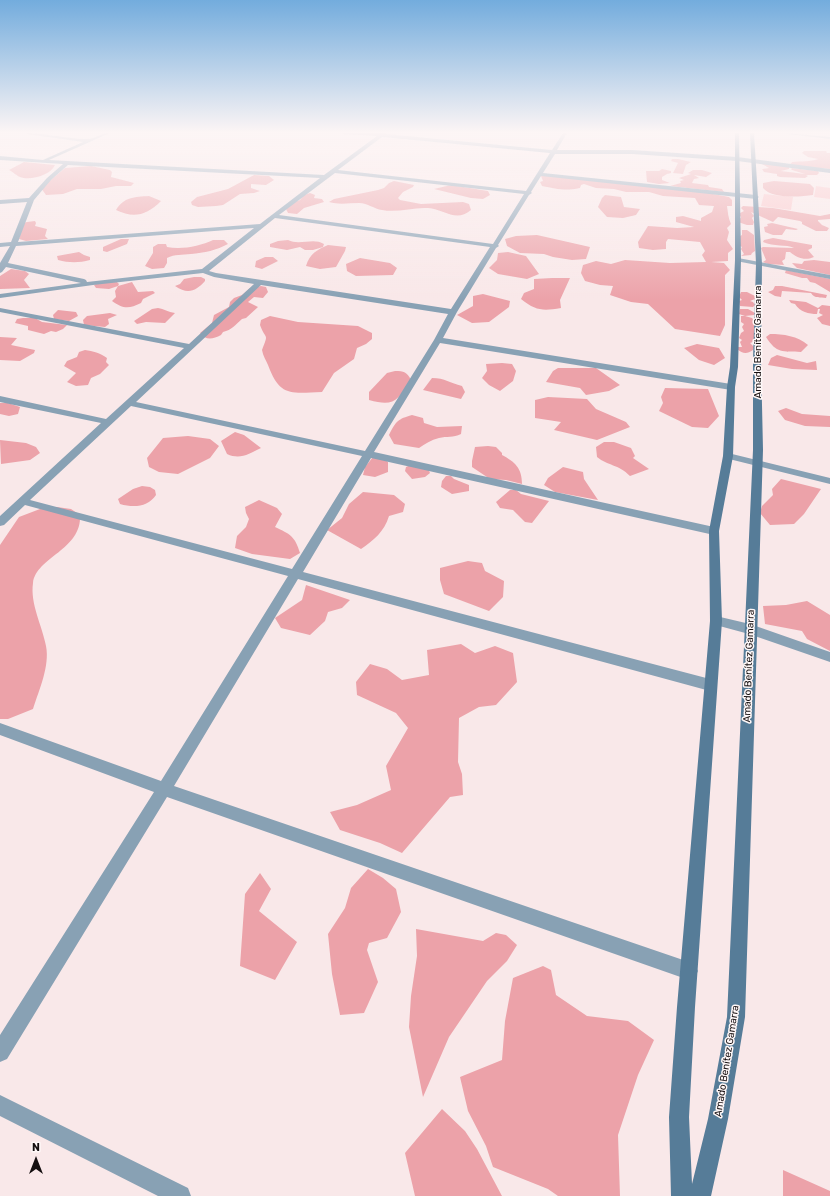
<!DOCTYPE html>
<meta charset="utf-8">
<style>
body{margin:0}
#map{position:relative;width:830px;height:1196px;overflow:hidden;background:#f9e8e9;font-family:Rubik,sans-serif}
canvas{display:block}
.north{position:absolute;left:16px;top:1140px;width:40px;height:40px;-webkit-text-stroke:3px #fff8f8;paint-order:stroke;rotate:0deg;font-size:11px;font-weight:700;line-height:16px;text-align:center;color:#150f10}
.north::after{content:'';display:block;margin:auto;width:14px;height:18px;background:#150f10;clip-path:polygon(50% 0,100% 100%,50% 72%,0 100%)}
</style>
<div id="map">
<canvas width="830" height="1196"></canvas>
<div class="north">N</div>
</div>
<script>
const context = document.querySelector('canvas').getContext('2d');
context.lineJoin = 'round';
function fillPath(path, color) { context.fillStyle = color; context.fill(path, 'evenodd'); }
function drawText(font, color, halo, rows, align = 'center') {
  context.font = font + ' Rubik,sans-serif'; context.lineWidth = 3; context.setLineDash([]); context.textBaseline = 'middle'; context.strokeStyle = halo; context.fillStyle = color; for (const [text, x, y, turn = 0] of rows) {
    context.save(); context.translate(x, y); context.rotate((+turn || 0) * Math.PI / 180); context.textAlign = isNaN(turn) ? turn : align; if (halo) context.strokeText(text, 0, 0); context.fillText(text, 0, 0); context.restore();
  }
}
fillPath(new Path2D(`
 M816,186L830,188V199L814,197Z
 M764,194L793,197L791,210L761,206Z`), '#fbc6ca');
fillPath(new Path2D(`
 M804,151H826L827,153H830V169L789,166L792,162C801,161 810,162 818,159L808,157L802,153Z
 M672,159H678L691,162L686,165L683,174L673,173L678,163L671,161Z
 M24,162L55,165C51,175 30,181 20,177C17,176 13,172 9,170Z
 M764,163L789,167V169L781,171L805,174L792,170L791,169L792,168L818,171L819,173L817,175H806L808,176L805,178L780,177L777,176V174L764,172L762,169L769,168L762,164Z
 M91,166L110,170L112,172L111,177L134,183L131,186H116L101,189H77L63,194L46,195L41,188L65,168Z
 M662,169L671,171V173L667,174L662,177V180L670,183L659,184L647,182L646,171H659Z
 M693,170H702L712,173L706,177L694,175L699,178L694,179L692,183L708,185L709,187L722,189L724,192L670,186L681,183L680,181L684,180L679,178L691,174L688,173Z
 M254,175L269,176L274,180L266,185L251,184V188L260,191L254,193L240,194L223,205L216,206L198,207L192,205L191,202L197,197L228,189Z
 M545,175L708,193L729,197L732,200V206H727C728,212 728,218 731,224L727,228L729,232L727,240L733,249L728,253V261L711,262L724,263L730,270L725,275V325L720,336L675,329L648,304L631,302L610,295L613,286L600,285L585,281L581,273L583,265L596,261L611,264L625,260L670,263L706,262L702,255L705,251L700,242L668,239L666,242V249L653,250L639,248L638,242L648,226L677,228L694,227L676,222V217L683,216L701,221V218L712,212L714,206L699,205L695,198L663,196L649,192H626L614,189L596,188L584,184L581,185L580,188C565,191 557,189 542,186L540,182L543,181L541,176Z
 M394,181L414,185L413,187L403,192L398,198L400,200L421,204L463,202L469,204L471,210C456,223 444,209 428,208C413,207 398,213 382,210C374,209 368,203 359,203C349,203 339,205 329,202L334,199L378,190L384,188L389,183Z
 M774,181L810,184L814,188L813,195C800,197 772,199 763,188V183Z
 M451,185L488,191L490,195L483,199L471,198L434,189Z
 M310,193L315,195L314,198L322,199L324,202L304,208L297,214L288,213L286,209L294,202L300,200L304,195Z
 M605,195L621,197L624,207L640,209L636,215L623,218L607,217L598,207L602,198Z
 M149,196L161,201C147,215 134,219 116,210C124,197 134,197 149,196Z
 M743,206L773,208L820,216L830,214V219L818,220V221L822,225L829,228L827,231H816L802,224V222L800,221L778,217L773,222L751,212L754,216L752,218L754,222L753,225H747L738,222L741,217L738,214L744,211L741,208Z
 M35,221L36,223L35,226L47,229L45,236L48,239L26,241L19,239L23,223L27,222Z
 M772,223L798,229L796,230L786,229L782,235H773L765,232L764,227L768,226L767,224Z
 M742,230H747L754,235L755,251L752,253L751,255L741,256L744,254L741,249L742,247L740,246V236L742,235Z
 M537,235L590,247L586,259L572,260L553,257L544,254L520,253L507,246L505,239L516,236Z
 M773,238L812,245V248L808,250L814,257C805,261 797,258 790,252H786L785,259L782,261L784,265L768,264L763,262L766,260L761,248L763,247L794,248C786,244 774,247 763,242L764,240Z
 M121,239H129L127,244L107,252L103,251V247Z
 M213,240H224L228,244C217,250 204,253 191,254C182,255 175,254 167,258V263L164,268L152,269L145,266L153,253V247L158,244H166L167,247C182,250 200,246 213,240Z
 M288,240C300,246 313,237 324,244L323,247L313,250H305L300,247L287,250L270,247V244L278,241Z
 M328,245L346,247L345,251L336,267L320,269L306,266C310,253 317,250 328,245Z
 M79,252L84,255L90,257V260C79,263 69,263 58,260L57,256Z
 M508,252L526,256L539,274L527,279L498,274L489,268L497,260L498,253Z
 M265,257H273L278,261L262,269L255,267L256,261Z
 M360,258L390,263L397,268L393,275L356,276L347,271L346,264Z
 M814,260L830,262V275L797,268L792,263L802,264L804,261Z
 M11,269L25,271L29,274L24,280L30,288L0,289V276Z
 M786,270L830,279V292L815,283L810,282L807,278H802L785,273Z
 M194,277H201L205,279V281C196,291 188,295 175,286L180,284L184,279Z
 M552,278H570L560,300L561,308C543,311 536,311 521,299L524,293L534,289V279Z
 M116,281L119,284L118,286L132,282L138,292L153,291L155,293L143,299L141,303C129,309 123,309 112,301L116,297L115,291L118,286L109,289L96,288L94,285L99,282Z
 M261,286L266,287L268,292L263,298L254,297L248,302L258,307L246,318L242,319C235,325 232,330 223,332L221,335C213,339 206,341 200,333L212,323L214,315L229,307L230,302L234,298L242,295L250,288Z
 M775,286H782L827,295L826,298C820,297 815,299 811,293L782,291L781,297L775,296L768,292L773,290Z
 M741,292H747L755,296V299L750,301L753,302L755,305L753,307L740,306L739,301L742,300L739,297Z
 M483,294L510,301L509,307L489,322L472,323L457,315L473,306V296Z
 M789,300L806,302L818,308L822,305L830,306V326L822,324L817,318L823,315L819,313L820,309H818L817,314C809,314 800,312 795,304L791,303Z
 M158,308C164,309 168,312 175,313L165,323L146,322L137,324L134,321L152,309Z
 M740,309H748L755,313L754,315L745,316L752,318L756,323L754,326C756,330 754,337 753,342L750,343L754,347L753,350C747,354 743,354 737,349L738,347H742L740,342L742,340L739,338L741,333L744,331L742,327L744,324L741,322V316H745L739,314Z
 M58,310L76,312L78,316L69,321L54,319L53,315Z
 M110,313L117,315L108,319L109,324L105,327L84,325L83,320L87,316Z
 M270,316L298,322L358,326L372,333V339L366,344L357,348L354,359L334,373L322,392C290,393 280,397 268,365C266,360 263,356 262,350C269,332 266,341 260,325L261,320Z
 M23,318H35L42,322L67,325L63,329L56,332L51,331L44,334L28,330V326L15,323L17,319Z
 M770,334C783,334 798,336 808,345L801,352C782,351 777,354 766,337Z
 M0,337L17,338L11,345L35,350L34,353L20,361L0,360Z
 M697,344L719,348L725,358L714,365L699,360L684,348Z
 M85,350C93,351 100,353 107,358L106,362L109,365L100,374L91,378L88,385L76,386L67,382L76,373L64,366L67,361L77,357L79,352Z
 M777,355L807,363L816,361L817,370L792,369L768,365L771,358Z
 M502,363L512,364L516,371L513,381L500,391L489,385L482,378L487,371L486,364Z
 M558,368H596L620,385L609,391L586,395L580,388L546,382L553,371Z
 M395,371C404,371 407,372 411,380C397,401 394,407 369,400V392L387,373Z
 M432,378C445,378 450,383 462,386L465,392L461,399L423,390Z
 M665,388L708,389L719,416L708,428L692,427L659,411L663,403L661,397Z
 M548,397L587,399L596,409L626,422L630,427L597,440L554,430L561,422L535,418V400Z
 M0,403H8L20,407L18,414L9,416L0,414Z
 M786,408L802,414L830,416V427L805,426L785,420L778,411Z
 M412,415L423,418L424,423L437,427L462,426L461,434C453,438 447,436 439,438C431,440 425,444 419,448L394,444L389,435C396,421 398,419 412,415Z
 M235,432L244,435L261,448C249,454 240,460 227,454L221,441Z
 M188,436L210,439L219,446L210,458L178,474L159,472L149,467L147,458L163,438Z
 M0,440L26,443L36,447L40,453L30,460L1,464Z
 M604,442H614L631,448L635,456L633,458L649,469L630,476C618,464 608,466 597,457L596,447Z
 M488,446L496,447L502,453V455C515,462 522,468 522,484L506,480L490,479L472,467V461L475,447Z
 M373,457L382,458L388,462V472L375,477L363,475L365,467Z
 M417,462L427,466L430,473L425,477L412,479L405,471L406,467Z
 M563,467L583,472L584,479L598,500L555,492L544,485L548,478Z
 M446,476H451L454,479L469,485V491L452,494L441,487L442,481Z
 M781,479L821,489L804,514L794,524L770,525L760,513L762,506L773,495L772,489Z
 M142,486L150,487L155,490L156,495C148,507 134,508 120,504L118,499L133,489Z
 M510,490H516L521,494L549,501L532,523L525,522L513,510L500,508L496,502Z
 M363,492L394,495L405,504L403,512L389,516C384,532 374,540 361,549L327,530L342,518L349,504Z
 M259,500L277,508L282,514L275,527C290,534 295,536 300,553L290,559L252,554L235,548L237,536L246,527L249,519L246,513L245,507Z
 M57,507L71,509L80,515C82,550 36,557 33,583C30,604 42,625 46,646C50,666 39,690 33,709L8,719H0V545L19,517L40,509Z
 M468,561L482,563L485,571L504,581L503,597L489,611L444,594L440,580V568Z
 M306,585L350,600L342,608L328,612L325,621L310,635L281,628L275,618L302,600Z
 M807,601L830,615V651L807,639L802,631L765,624L763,606L786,605Z
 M461,644L475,653L495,646L513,653L517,682L496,705L479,707L459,718L458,762L462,774L463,795L450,797L402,853L380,843L340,830L330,812L357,805L391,790L386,766L408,728L396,713L357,695L356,682L370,664L387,669L402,680L429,675L427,650Z
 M368,869L383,878L396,889L401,912L387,938L369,943L367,950L378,982L364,1013L340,1015L332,974L328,934L345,908L351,888Z
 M260,873L271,889L259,911L297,942L275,980L240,966L245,894Z
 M416,929L483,941L496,933L506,935L517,945L507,961L487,981L449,1037L423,1097L409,1027L411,996L417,956Z
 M543,966L551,970L556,995L587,1016L628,1021L654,1040L638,1075L618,1135L620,1196H558L548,1189L493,1167L486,1146L468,1111L460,1077L502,1060L505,1021L513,978Z
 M442,1109L465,1131L477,1149L502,1196H415L405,1153Z
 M783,1170L830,1191V1196H783Z`), '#eca2a9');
fillPath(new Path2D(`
 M25,133C46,133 66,139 87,139C95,139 102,132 110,133L49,160L324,175L377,136L343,134L341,133H386V134L552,150L563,133H567L557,150H632L737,157L830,169V173L737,161L632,154H555L543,173L756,195L759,197L756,199L541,176L531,192L532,193L529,195L498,245L499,246L496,248L457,312L443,338L731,384L735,387L731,390L440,343L374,452L714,527L718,528L719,531L718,534L714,535L371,458L303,572L710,679L715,681L717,685L715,689L710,691L298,579L174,786L689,962L695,965L698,971L695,977L689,980L167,797L7,1059L0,1062V1035L154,792L0,735V723L161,781L288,576L25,505L4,525L0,526V516L101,423L0,402V396L106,419L184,348L0,312V308L189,344L254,284L214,277L203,273L93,285L0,298V294L81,283L6,267L2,272L0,273V263L10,246L0,247V243L11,242L27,202L0,204V200L29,198L47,178L63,164L0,160V156L43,160L83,142L27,134ZM382,137L550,153L526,191L338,170ZM68,165L320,178L260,224L18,242L34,200L51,180ZM335,173L524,194L493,244L279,215ZM275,218L490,247L451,309L216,273L209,271ZM254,228L202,269L87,282L86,280L84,279L8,263L16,246ZM261,285L448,314L434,340L365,451L136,402ZM131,406L362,456L292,569L30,500Z
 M786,133L830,137V139L788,134Z
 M738,258L830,275V279L736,261V259Z
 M728,453L830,478V484L725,458L723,456Z
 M716,616L750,624L830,652V662L749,634L712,624L710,621L712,618Z
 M0,1095L188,1188L191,1196H158L0,1116Z`), '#88a1b4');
fillPath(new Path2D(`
 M735,133H739L741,260L738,367L735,387L733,456L719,531L722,621L695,1007L689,1117L692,1184L708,1119L727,1017L753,450V360L756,264L750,133H754L762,264L761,360L763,450L745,1017L728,1119L711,1196H671L669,1117L677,1007L710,621L709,531L723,456L727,387L730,367L735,260Z`), '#567c98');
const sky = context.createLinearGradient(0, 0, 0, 300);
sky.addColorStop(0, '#73acdd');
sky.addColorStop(0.44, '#fcf5f5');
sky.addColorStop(1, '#fcf5f500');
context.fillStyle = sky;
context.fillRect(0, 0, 830, 300);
drawText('10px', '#150f10', '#fff8f8', [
 ["Amado Benítez Gamarra",758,342,-90],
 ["Amado Benítez Gamarra",749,666,-88],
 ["Amado Benítez Gamarra",727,1061,-81]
]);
</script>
